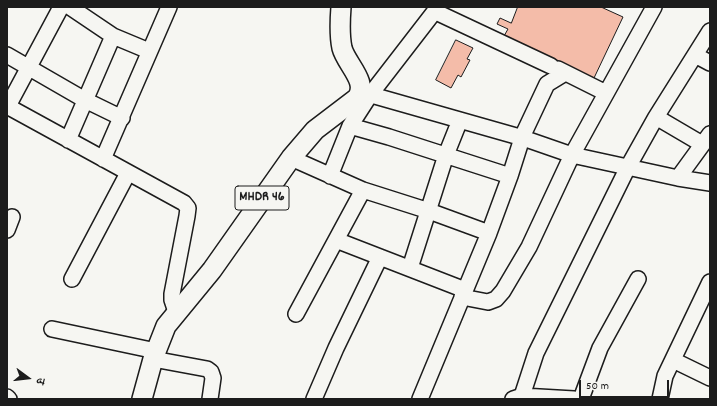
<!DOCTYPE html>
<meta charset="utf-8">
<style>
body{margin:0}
#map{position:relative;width:717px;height:406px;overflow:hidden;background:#f6f6f2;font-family:Dekko,"Playpen Sans Deva",sans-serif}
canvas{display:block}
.frame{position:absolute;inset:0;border:8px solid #1c1c1c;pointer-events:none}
.north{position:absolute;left:8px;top:358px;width:40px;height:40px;-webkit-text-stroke:3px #f6f6f2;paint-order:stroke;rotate:105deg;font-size:11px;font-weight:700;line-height:16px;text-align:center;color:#1c1c1c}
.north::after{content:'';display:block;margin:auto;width:14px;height:18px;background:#1c1c1c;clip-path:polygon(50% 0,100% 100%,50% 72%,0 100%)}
.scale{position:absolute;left:579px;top:380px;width:90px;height:18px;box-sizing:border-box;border:2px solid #1c1c1c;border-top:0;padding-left:5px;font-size:12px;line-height:14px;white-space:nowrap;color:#1c1c1c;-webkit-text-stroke:3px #f6f6f2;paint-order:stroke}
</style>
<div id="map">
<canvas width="717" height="406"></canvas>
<div class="frame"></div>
<div class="north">उ</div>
<div class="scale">50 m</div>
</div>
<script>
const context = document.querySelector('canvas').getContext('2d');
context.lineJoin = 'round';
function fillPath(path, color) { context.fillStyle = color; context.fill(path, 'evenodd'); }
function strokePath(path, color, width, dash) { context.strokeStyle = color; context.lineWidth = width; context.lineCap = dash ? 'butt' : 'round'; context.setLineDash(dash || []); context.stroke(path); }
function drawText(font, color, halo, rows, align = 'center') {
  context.font = font + ' Dekko,sans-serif'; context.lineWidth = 3; context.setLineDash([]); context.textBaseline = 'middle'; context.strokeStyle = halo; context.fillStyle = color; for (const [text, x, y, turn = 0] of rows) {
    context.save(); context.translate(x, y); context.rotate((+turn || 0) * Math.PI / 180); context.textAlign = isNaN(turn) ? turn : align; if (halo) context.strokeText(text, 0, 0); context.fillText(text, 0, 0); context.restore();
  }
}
const building = new Path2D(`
 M518,7H601L623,17L594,78L561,63L556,73L504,36L508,29L497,24L500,18L511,23Z
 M456,40L473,48L467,59L470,60L461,77L458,75L451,88L436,80Z`);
fillPath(building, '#f4bca9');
strokePath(building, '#1c1c1c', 1);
const minor = new Path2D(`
 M70,7L113,36L149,51
 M436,12L551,66
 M7,55L85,100L122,118
 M695,55L710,63
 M558,69L606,93
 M361,92L523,138L572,155L678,178L710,183
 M7,106L184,203L188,208L187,216L172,294V300L176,312
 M8,106L61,7
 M656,117L702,144
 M350,126L389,137L510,176
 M68,140L113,36
 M291,158L363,190L429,211L489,233
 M103,159L169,7
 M330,176L350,126L370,95L438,7
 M678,178L710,134
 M7,230L12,217
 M336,240L465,290
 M410,268L446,155L460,120
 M72,279L128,173
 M462,297L488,302L496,299L503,291L529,247L572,155L654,7
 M296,314L363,190
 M52,329L156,351
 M153,359L207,369L211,372L213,378L210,399
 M673,360L710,378
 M522,396L536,353L628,167L656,117L710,31
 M7,397L9,399
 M314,399L336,348L380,257
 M420,399L489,233L510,176L523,135L547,84L565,73
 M513,399L522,396L574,399
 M581,399L600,348L638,279
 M660,399L665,376L710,282`);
const major = new Path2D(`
 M142,399L153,359L166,326L212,270L291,158L315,130L357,98C369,82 346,64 342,48C339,34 340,20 341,7`);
strokePath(minor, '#1c1c1c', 18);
strokePath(major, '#1c1c1c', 22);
strokePath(minor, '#f6f6f2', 15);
strokePath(major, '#f6f6f2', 19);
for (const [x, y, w] of [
 [262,198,54]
]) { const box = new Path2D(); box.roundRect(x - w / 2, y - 12, w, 24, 3); context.fillStyle = '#f6f6f2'; context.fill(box); strokePath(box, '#1c1c1c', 1); }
drawText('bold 14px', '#1c1c1c', null, [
 ["MHDR 46",262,198]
]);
</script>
